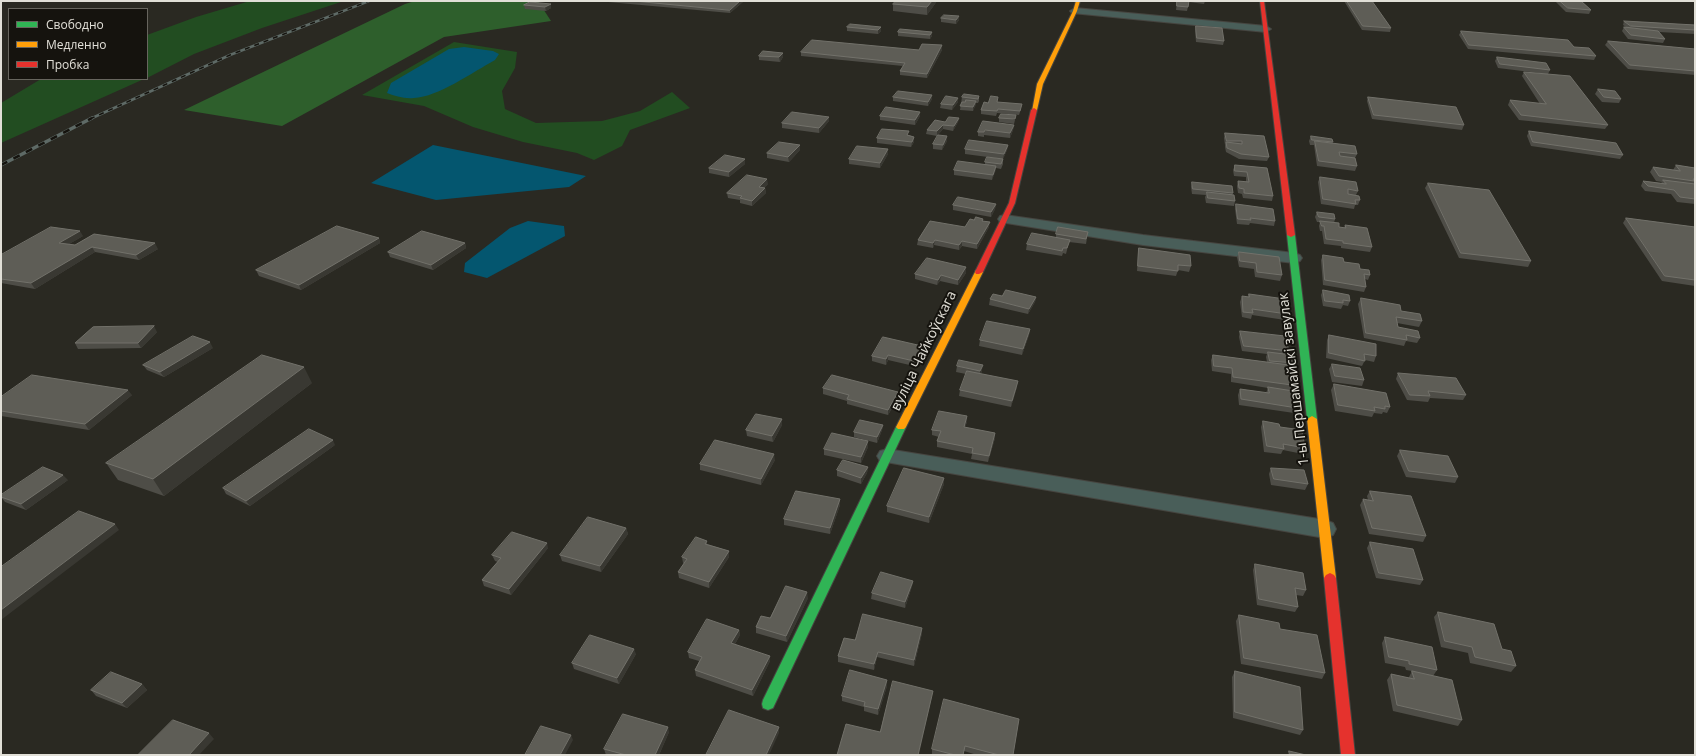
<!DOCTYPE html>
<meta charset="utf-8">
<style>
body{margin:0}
#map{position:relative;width:1696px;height:756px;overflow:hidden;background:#2a2922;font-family:"Open Sans",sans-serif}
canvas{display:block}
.frame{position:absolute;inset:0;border:2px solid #e1dfd7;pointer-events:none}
.legend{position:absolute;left:8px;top:8px;width:140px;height:72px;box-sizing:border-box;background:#15130e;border:1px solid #67655e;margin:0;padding:5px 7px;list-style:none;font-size:12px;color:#e1dfd7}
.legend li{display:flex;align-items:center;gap:8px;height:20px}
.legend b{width:20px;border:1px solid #67655e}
</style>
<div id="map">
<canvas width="1696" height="756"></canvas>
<div class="frame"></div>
<ul class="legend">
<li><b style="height:5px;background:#30b455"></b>Свободно</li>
<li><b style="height:5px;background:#ff9f0a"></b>Медленно</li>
<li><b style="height:5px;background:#e5322d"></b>Пробка</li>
</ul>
</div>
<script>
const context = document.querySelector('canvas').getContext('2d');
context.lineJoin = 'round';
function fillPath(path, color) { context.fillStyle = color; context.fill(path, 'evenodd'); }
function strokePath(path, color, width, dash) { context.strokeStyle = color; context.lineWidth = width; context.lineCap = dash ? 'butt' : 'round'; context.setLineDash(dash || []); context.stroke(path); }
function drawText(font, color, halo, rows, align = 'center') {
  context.font = font + ' "Open Sans",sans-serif'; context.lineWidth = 4; context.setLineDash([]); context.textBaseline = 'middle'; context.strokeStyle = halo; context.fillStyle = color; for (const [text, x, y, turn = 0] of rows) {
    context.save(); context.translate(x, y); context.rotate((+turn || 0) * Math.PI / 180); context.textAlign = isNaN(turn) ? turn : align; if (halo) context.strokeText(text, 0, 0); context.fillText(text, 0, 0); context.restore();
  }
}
fillPath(new Path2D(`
 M250,1H344L262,28L194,54L147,78V35L196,17Z
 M454,42L517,52L515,68L502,91L505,109L536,123L602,121L640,111L672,92L690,108L630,130L622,146L594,160L577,153L523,142L473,127L424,106L362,95Z
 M41,79H144L1,143V103Z`), '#224d21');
fillPath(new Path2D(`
 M415,1H538L551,21L444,37L282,126L184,110L405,4Z`), '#2e5f2c');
fillPath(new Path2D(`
 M464,47L493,51L499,54L495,60C473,72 438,97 414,98C404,99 395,96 387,93L391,83L449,49Z
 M433,145L586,176L569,187L436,200L371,183Z
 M528,221L564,226L565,236L487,278L464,272L465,263L510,228Z`), '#04566f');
const street = new Path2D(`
 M1075,8L1266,26L1271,29L1266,32L1072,13L1070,11Z
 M1005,215L1143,235L1294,253L1300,255L1302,258L1300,261L1294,263L1143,245L1000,222L998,219L1000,216Z
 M887,449L1325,520L1333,523L1336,529L1333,535L1325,538L880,461L877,456L880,451Z`);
const fast = new Path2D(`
 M1288,233H1291L1295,235L1317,419L1312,422L1307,419L1287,235Z
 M901,424L906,427L773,708L768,710L763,708L762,704L763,700L896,427Z`);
const slow = new Path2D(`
 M1076,1H1080L1077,11L1043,84L1037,110L1032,111L1037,84L1073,11Z
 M976,270H979L983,272L906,427L904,429H898L896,427Z
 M1312,416L1317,419L1336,578L1334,581L1330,583L1326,581L1324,578L1307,419Z`);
const jam = new Path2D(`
 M1260,1H1264L1295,235L1291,237L1287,235Z
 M1034,108L1037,110L1015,203L983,272L979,274H976L975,272L1009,203L1031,110Z
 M1330,573L1334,575L1336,578L1355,755H1341L1324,578L1326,575Z`);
strokePath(street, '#464540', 2);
strokePath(fast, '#464540', 2);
strokePath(slow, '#464540', 2);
strokePath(jam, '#464540', 2);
fillPath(street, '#495e59');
fillPath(fast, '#30b455');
fillPath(slow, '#ff9f0a');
fillPath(jam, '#e5322d');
const railFar1 = new Path2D(`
 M90,119L230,55L369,1`);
const rail = new Path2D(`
 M1,165L92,118`);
strokePath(railFar1, '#5e6a66', 2.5);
strokePath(rail, '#5e6a66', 3.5);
strokePath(railFar1, '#15130e', 1.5, [5]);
strokePath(rail, '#15130e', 2.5, [7]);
fillPath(new Path2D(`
 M608,1H744L730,13L608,2Z
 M896,1H937L927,15L893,11V4Z
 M1177,1H1205L1204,4L1189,2L1187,11L1176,10Z
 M1344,1H1372L1391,28L1390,32L1362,30Z
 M1555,1H1581L1591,10L1589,14L1566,12Z
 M551,4V8L546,11L525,9L524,5Z
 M941,18L959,20L956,24L941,22Z
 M1624,21L1695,25V34L1659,32L1665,39L1663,43L1628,39L1622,31L1624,27H1626L1623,25Z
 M1196,26L1224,41L1223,45L1196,42L1195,30Z
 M847,27H881V31L878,34L847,31Z
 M1461,31L1574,47L1596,56L1594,60L1468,49L1459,35Z
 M898,32H932V36L930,39L898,36Z
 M1608,41L1695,49V75L1628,69L1605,45Z
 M942,45V50L927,78L900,75V71L903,66L801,56V52L919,50Z
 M783,53V57L780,62L759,60V56Z
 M1497,57L1550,70L1548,74L1608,125L1605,129L1519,120L1508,105L1510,100L1540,104L1522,76L1524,72L1547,74L1498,68L1495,61Z
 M1598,89L1621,99L1619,103L1602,102L1595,94Z
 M979,96V101L978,103H976L973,111L960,110L962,97Z
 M893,97L932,99L928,106L893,101Z
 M1368,97L1464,125L1462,130L1372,119L1367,101Z
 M958,102L952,110L940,108L941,104Z
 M997,102L1021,109L1019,115L997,113L996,116L981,114V110L988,103Z
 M920,112V116L915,125L880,120V116Z
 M1001,114L1015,120L1014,124L999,122V118Z
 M959,118L958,122L953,131L943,129L937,136L926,134L927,130Z
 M829,121L819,133L782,128V123Z
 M1014,125L1013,130L1010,138L984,135V137L978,136V132Z
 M1529,131L1623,155L1620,159L1531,146L1527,136Z
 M1225,133L1264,136L1269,157L1267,161L1239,159L1226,152L1225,147V145L1224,138Z
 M909,135L914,137V142L911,147L877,143V138Z
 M1311,136L1333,142L1332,143L1357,154L1355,158L1357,166L1355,171L1317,166L1314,145H1310L1309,141Z
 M947,141L942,150L933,149V144Z
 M1008,145L1007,150L1003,159L965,154V149Z
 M888,149V154L880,168L849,164V159Z
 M800,150L789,162L767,158V153Z
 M1003,159V164L1001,169L996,168L992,180L954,175V170L985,164V162Z
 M745,164L729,177L709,173V168Z
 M1235,165L1267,168L1273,196L1272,201L1243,198L1242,194L1238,193L1237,186L1238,181L1246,182V177L1234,176L1233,170Z
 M1676,165L1695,168V204L1677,202L1671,194L1645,191L1641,186L1643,181L1661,183L1662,182L1656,181L1650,172L1653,167L1673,170Z
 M1320,177L1358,191L1356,195L1360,200L1358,205H1355L1354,209L1321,204L1318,182Z
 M1192,182L1233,193L1232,195L1235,201L1234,206L1206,203L1205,197L1206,195L1192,194L1191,187Z
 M1428,183L1531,261L1528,267L1459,258L1425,188Z
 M768,184L764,188H765L766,193L752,206L740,203V200L728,198L727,193Z
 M996,204L995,209L991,217L953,210V205Z
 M1236,204L1275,221L1274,226L1250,223L1249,225L1237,224L1235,209Z
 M1317,212L1335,219L1334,223L1339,227L1344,228L1345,225L1372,247L1370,252L1341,248V246L1324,244L1322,231H1320L1319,226L1320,222H1317L1315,217Z
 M1626,218L1695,227V286L1662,281L1623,223Z
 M983,219V221L989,227L977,249L962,246L959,250L934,245L933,248L917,245L918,240L965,227L974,220Z
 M1088,232L1086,244L1069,242L1066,254L1063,253L1062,256L1026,250L1027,244L1056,237V234Z
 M83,236L69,244L75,245L158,249L139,260L95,252L35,289L1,283V255Z
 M379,238L380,243L301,290L259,276L256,270Z
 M465,243L466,248L433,270L390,257L388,252Z
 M1139,248L1191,266L1189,272L1178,270L1176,276L1137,271L1138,253Z
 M1239,252L1282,275L1280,281L1255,277L1254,269L1239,267L1237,257Z
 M1323,255L1344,262L1370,275L1368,280L1365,279L1366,287L1364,292L1323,285L1321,260Z
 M966,267V273L958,285L940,281L937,285L915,279V274Z
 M1323,290L1350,301L1348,306L1343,305L1341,309L1323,306L1321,295Z
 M1249,294L1287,314L1285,320L1252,315L1251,319L1242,317L1240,302L1242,296L1248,297Z
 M1002,296L1036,297L1035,302L1028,314L989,305L990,299Z
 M1361,298L1422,321L1419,327L1397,323L1398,327L1420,338L1417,343L1406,341L1404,346L1364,338L1358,304Z
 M1030,329L1029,335L1022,355L979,346L980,340Z
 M1240,331L1289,351L1288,354L1295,363L1293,369H1289L1292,385L1290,390L1297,408L1294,413L1239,405L1238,395L1240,389L1266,393L1268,388L1231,382V374L1212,371L1211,360L1213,355L1267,362L1266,357L1267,354L1242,351L1239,337Z
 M157,332L141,348L78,349L75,343Z
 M1329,335L1376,356L1374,362L1365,360L1362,366L1326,358L1327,340Z
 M213,348L164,377L147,370L143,365Z
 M921,351L914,366L888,360L886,365L872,361V356Z
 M1332,364L1364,380L1362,386L1332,382L1329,369Z
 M957,366L982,370L981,374L1017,387L1011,407L959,396L960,390L966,374L956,372Z
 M1398,373L1466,395L1463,400L1430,398L1428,402L1407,400L1396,379Z
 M312,383L164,496L118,480L106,463Z
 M1334,384L1390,407L1387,413L1383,412L1382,414L1374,413L1372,417L1335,411L1331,390Z
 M823,388L898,392V398L888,415L847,404V401L823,394Z
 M132,395L89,430L1,416V397Z
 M967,416V422L965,427L995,438L988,462L971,459L972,454L937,447V441L939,437L932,435V430Z
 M1263,421L1280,427L1305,448L1303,454L1283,450L1281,454L1264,452L1261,427Z
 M782,425L773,442L747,436L746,430Z
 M883,425L882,430L877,443L854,437V432Z
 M335,445L250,506L226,494L223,488Z
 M868,447L861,463L824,455V449Z
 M1400,450L1458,477L1455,483L1406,477L1397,456Z
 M775,460L761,485L700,470V464Z
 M868,467L867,473L861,484L837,476V470Z
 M1271,468L1308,484L1305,490L1271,485L1269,474Z
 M68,480L26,510L5,502L1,497V495Z
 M944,484L929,523L887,512V506Z
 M1370,491L1426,536L1423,542L1369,534L1360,505L1363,499L1368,500L1367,496Z
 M840,499V505L830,534L784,525V519Z
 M626,528L628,534L601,572L562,561L560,555Z
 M707,541V544L729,551V557L709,588L679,578L678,572L684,563H683L682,557Z
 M1370,542L1423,580L1420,585L1376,578L1367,548Z
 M548,548L511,595L484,586L482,580L498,562L495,561L492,555Z
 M1255,564L1306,590L1303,596L1296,595L1298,607L1295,612L1257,605L1253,570Z
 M913,581L912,586L905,608L871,599L872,593Z
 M808,598L787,642L756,633V627L770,618Z
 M1438,612L1502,649L1516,666L1511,672L1470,663L1468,653L1441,647L1434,617Z
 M1239,615L1280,629L1325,673L1322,679L1241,664L1236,621Z
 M739,630L740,635L735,644L770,661L753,696L696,676L695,670L699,661L689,658L688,652Z
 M922,633L914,666L877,657L874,670L838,662V656L855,640Z
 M1385,637L1437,670L1433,676L1462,720L1458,726L1393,711L1387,680L1391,674L1409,678V677L1412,671L1406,670L1405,667L1385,663L1382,643Z
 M636,654L619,684L574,669L572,663Z
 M1235,671L1303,730L1300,735L1233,718L1232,677Z
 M142,684L147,690L127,708L96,696L91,690Z
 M887,686L878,715L864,711V707L842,701V696Z
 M944,699L1013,755H977L964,751L963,755H934L932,754V749Z
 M669,732L659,755H606L604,749Z`), '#4e4d47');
fillPath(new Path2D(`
 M740,1H744L730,13V10Z
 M932,1H937L927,15V7Z
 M551,4V8L546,11L545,7Z
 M959,16V20L956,24V20Z
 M881,27V31L878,34V30Z
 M932,32V36L930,39V35Z
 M942,45V50L927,78V74Z
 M783,53V57L780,62L779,57Z
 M932,95V99L928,106V102Z
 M958,98V102L952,110L953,105Z
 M976,101V105L973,111V107Z
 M920,112V116L915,125V120Z
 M829,117V121L819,133V128Z
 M959,118L958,122L953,131L954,126Z
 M943,125V129L937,136V131Z
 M1014,125L1013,130L1010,138V133Z
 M947,136V141L942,150L943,145Z
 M914,137V142L911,147L912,142Z
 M800,145V150L789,162L788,157Z
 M1008,145L1007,150L1003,159L1004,154Z
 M888,149V154L880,168V163Z
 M745,159V164L729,177V172Z
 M996,166V170L992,180L993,175Z
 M767,179L768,184L760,192L759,187Z
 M765,188L766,193L752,206V201Z
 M996,204L995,209L991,217V212Z
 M990,222L989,227L977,249V244Z
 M80,231L83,236L62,248L59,243Z
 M379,238L380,243L301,290L299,285Z
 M935,240L934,245L933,248V243Z
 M962,241V246L959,250V245Z
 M155,243L158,249L139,260L136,255Z
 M465,243L466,248L433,270L431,265Z
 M92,247L95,252L35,289L31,283Z
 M966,267V273L958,285V280Z
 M941,275L940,281L937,285L938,280Z
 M1036,297L1035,302L1028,314L1029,309Z
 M154,326L157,332L141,348L138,343Z
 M1030,329L1029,335L1022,355L1023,349Z
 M210,342L213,348L164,377L160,372Z
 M922,346L921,351L914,366V361Z
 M888,355V360L886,365V359Z
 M983,365L982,370L980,377V371Z
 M304,367L312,383L164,496L153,479Z
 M1018,381L1017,387L1011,407L1012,401Z
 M128,390L132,395L89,430L85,424Z
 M898,392V398L888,415V410Z
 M967,416V422L963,432L964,427Z
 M782,419V425L773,442L772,436Z
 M883,425L882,430L877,443V437Z
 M995,433V438L988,462L989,456Z
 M333,440L335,445L250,506L246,501Z
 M868,441V447L861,463V457Z
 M774,454L775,460L761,485V479Z
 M868,467L867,473L861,484V478Z
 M63,475L68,480L26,510L21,504Z
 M944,478V484L929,523V517Z
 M840,499V505L830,534V528Z
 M115,524L119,530L1,620V610Z
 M626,528L628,534L601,572L600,566Z
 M547,543L548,548L511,595L509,589Z
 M729,551V557L709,588V582Z
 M913,581L912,586L905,608V602Z
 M807,592L808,598L787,642L786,636Z
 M922,628V633L914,666V660Z
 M739,630L740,635L732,649L731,643Z
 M634,649L636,654L619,684L617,678Z
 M878,652L877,657L874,670V664Z
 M770,656V661L753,696L752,690Z
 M887,680V686L878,715V709Z
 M142,684L147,690L127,708L122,703Z
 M933,691L932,696L919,755H918Z
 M668,727L669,732L659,755H655Z
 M779,727V733L769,755H766Z
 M209,733L214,739L199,755H189Z
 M571,735L573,740L565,755H560Z`), '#393832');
const building = new Path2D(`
 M634,1H740L730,10Z
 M896,1H932L927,7L893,4Z
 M1177,1H1189L1188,7L1177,6Z
 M1347,1H1372L1391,28L1363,26Z
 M1560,1H1581L1591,10L1568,8Z
 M530,2L551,4L545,7L524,5Z
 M944,15L959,16L956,20L941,18Z
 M1624,21L1695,25V30L1631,26Z
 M850,24L881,27L878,30L847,27Z
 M1196,26L1222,28L1224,41L1197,38Z
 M1624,27L1658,31L1665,39L1631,35Z
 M900,29L932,32L930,35L898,32Z
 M1461,31L1568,40L1574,47L1589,48L1596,56L1469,45Z
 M812,40L919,50L922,44L942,45L927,74L900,71L905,63L801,52Z
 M1608,41L1695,49V71L1630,65Z
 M763,51L783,53L779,57L759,56Z
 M1497,57L1546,63L1550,70L1500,64Z
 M1524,72L1570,76L1608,125L1521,115L1510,100L1546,104Z
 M1598,89L1615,91L1621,99L1604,97Z
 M898,91L932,95L928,102L893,97Z
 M964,94L979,96L978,99L962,97Z
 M946,96L958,98L953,105L941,104Z
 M991,96L998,97L997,102L1022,104L1020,111L998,109L997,111L981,110L984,102L988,103Z
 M1368,97L1456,107L1464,125L1374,115Z
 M966,100L976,101L973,107L960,106L962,102H965Z
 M886,107L920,112L915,120L880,116Z
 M792,112L829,117L819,128L782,123Z
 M1001,114L1016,115L1015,119L999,118Z
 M949,117L959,118L954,126L943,125L937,131L927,130L935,120L945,122Z
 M983,121L1014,125L1010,133L985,130L984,132H978Z
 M882,129L909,131L907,135L914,137L912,142L877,138Z
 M1529,131L1616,143L1623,155L1533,142Z
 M1225,133L1264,136L1269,157L1241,154L1227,148L1226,142L1242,144V141H1227Z
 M938,135L947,136L943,145L933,144Z
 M1311,136L1332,139L1333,142L1312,140Z
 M969,140L1008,145L1004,154L965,149Z
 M1315,141L1355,146L1357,154L1339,152L1340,156L1355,158L1357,166L1319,161Z
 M779,142L800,145L788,157L767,153Z
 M857,146L888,149L880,163L849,159Z
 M725,155L745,159L729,172L709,168Z
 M987,157L1003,159L1001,164L985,162Z
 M958,161L996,166L993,175L954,170Z
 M1235,165L1267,168L1273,196L1244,193V189L1239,188L1238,181L1249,182L1247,172L1235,171Z
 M1676,165L1695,168V179H1693L1694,181L1659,176L1653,167L1680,171Z
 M747,175L767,179L759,187L765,188L752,201L740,198L742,196L727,193Z
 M1320,177L1356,182L1358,191L1348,189V194L1359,196L1360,200H1355L1356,204L1323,199Z
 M1663,180L1695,184V199L1680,197L1674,190L1648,186L1643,181L1666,184Z
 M1192,182L1232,186L1233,193L1193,189Z
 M1428,183L1489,190L1531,261L1461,253Z
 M1207,192L1234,195L1235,201L1208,198Z
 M958,197L996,204L991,212L953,205Z
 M1236,204L1273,209L1275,221L1250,218L1251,220L1238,219Z
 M1317,212L1334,214L1335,219L1319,217Z
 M976,217L983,219L982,221L990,222L977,244L962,241L959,245L935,240L933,243L918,240L930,221L965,227L970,219L974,220Z
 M1626,218L1695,227V280L1665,276Z
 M1320,221L1339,223V227L1346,228L1345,225L1367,228L1372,247L1343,243V241L1326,239L1324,226H1322Z
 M337,226L379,238L299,285L256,270Z
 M51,227L80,231L59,243L75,245L94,234L155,243L136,255L92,247L31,283L1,279V255Z
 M1058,227L1088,232L1086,239L1056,234Z
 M422,231L465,243L431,265L388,252Z
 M1032,233L1070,240L1067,248H1063L1062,251L1027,244Z
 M1139,248L1190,255L1191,266L1178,265V271L1138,266Z
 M1239,252L1279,257L1282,275L1257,272L1256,263L1240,261Z
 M1323,255L1343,258L1344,262L1359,264L1360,269L1369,270L1370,275L1364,274L1366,287L1325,280Z
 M927,258L966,267L958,280L941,275L938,280L915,274Z
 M1006,290L1036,297L1029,309L990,299L993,294L1002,296Z
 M1323,290L1349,295L1350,301L1343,300V303L1325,301Z
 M1249,294L1285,299L1287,314L1252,309L1253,313L1243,312L1242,296L1249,297Z
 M1361,298L1400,305L1401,311L1420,314L1422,321L1396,317L1398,327L1418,331L1420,338L1406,335L1407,340L1366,333Z
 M987,321L1030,329L1023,349L980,340Z
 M154,326L138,343H75L93,327Z
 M1240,331L1285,336L1289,351L1244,346Z
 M1329,335L1376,344V356L1364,354L1365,361L1329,353Z
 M193,336L210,342L160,372L143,365Z
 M883,337L922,346L914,361L888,355L886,359L872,356Z
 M1268,352L1292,355L1295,363L1270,361Z
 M262,355L304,367L153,479L106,463Z
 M1213,355L1289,365L1292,385L1233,377L1232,368L1214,366Z
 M959,360L983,365L980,371L957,366Z
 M1332,364L1360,368L1364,380L1335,376Z
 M967,371L1018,381L1012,401L960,390Z
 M1398,373L1456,378L1466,395L1428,391L1430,396L1410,395Z
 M32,375L128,390L85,424L1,411V397Z
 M832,375L898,392L888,410L847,399L849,395L823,388Z
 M1334,384L1386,393L1390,407L1385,406V409L1374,407L1375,411L1338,405Z
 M1268,387L1293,391L1297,408L1241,399L1240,389L1269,393Z
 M939,411L967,416L964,427L995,433L989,456L972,453L973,448L937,441L941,431L932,430Z
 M756,414L782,419L772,436L746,430Z
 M860,420L883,425L877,437L854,432Z
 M1263,421L1279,424L1280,427L1302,430L1305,448L1283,444L1284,449L1267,446Z
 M309,429L333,440L246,501L223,488Z
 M832,433L868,441L861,457L824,449Z
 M715,440L774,454L761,479L700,464Z
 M1400,450L1448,456L1458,477L1409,471Z
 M843,460L868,467L861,478L837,470Z
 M43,467L63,475L21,504L1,497V495Z
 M904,468L944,478L929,517L887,506Z
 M1271,468L1304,470L1308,484L1274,479Z
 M796,491L840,499L830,528L784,519Z
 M1370,491L1411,496L1426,536L1372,528L1363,499L1373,501Z
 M79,511L115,524L1,610V567Z
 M588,517L626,528L600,566L560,555Z
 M512,532L547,543L509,589L482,580L501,558L492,555Z
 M696,537L707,541L705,544L729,551L709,582L678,572L687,559L682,557Z
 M1370,542L1413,549L1423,580L1379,573Z
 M1255,564L1303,573L1306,590L1295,588L1298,607L1259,599Z
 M881,572L913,581L905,602L872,593Z
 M786,586L807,592L786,636L756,627L761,616L770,618Z
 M1438,612L1494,624L1502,649L1511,651L1516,666L1475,657L1472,647L1445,641Z
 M863,614L922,628L914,660L878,652L874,664L838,656L844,638L855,640Z
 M1239,615L1279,623L1280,629L1317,635L1325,673L1244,658Z
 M707,619L739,630L731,643L770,656L752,690L695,670L702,657L688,652Z
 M590,635L634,649L617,678L572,663Z
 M1385,637L1432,647L1437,670L1409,664V661L1389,657Z
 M850,670L887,680L878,709L864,706L865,702L842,696Z
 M1235,671L1300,687L1303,730L1235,712Z
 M1412,671L1452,680L1462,720L1397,705L1391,674L1414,679Z
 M111,672L142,684L122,703L91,690Z
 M893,681L933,691L918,755H837L846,724L880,732Z
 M944,699L1019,719L1013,755H999L965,746L963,755H955L932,749Z
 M729,710L779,727L766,755H706Z
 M623,714L668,727L655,755H626L604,749Z
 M173,720L209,733L189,755H138Z
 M541,726L571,735L560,755H525Z
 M1289,751L1306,755H1290Z`);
fillPath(building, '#5e5d56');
strokePath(building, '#72716a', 1);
drawText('14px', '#e1dfd7', '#15130e', [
 ["вуліца Чайкоўскага",924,351,-64],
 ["1-ы Першамайскі завулак",1294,379,-97]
]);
</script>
